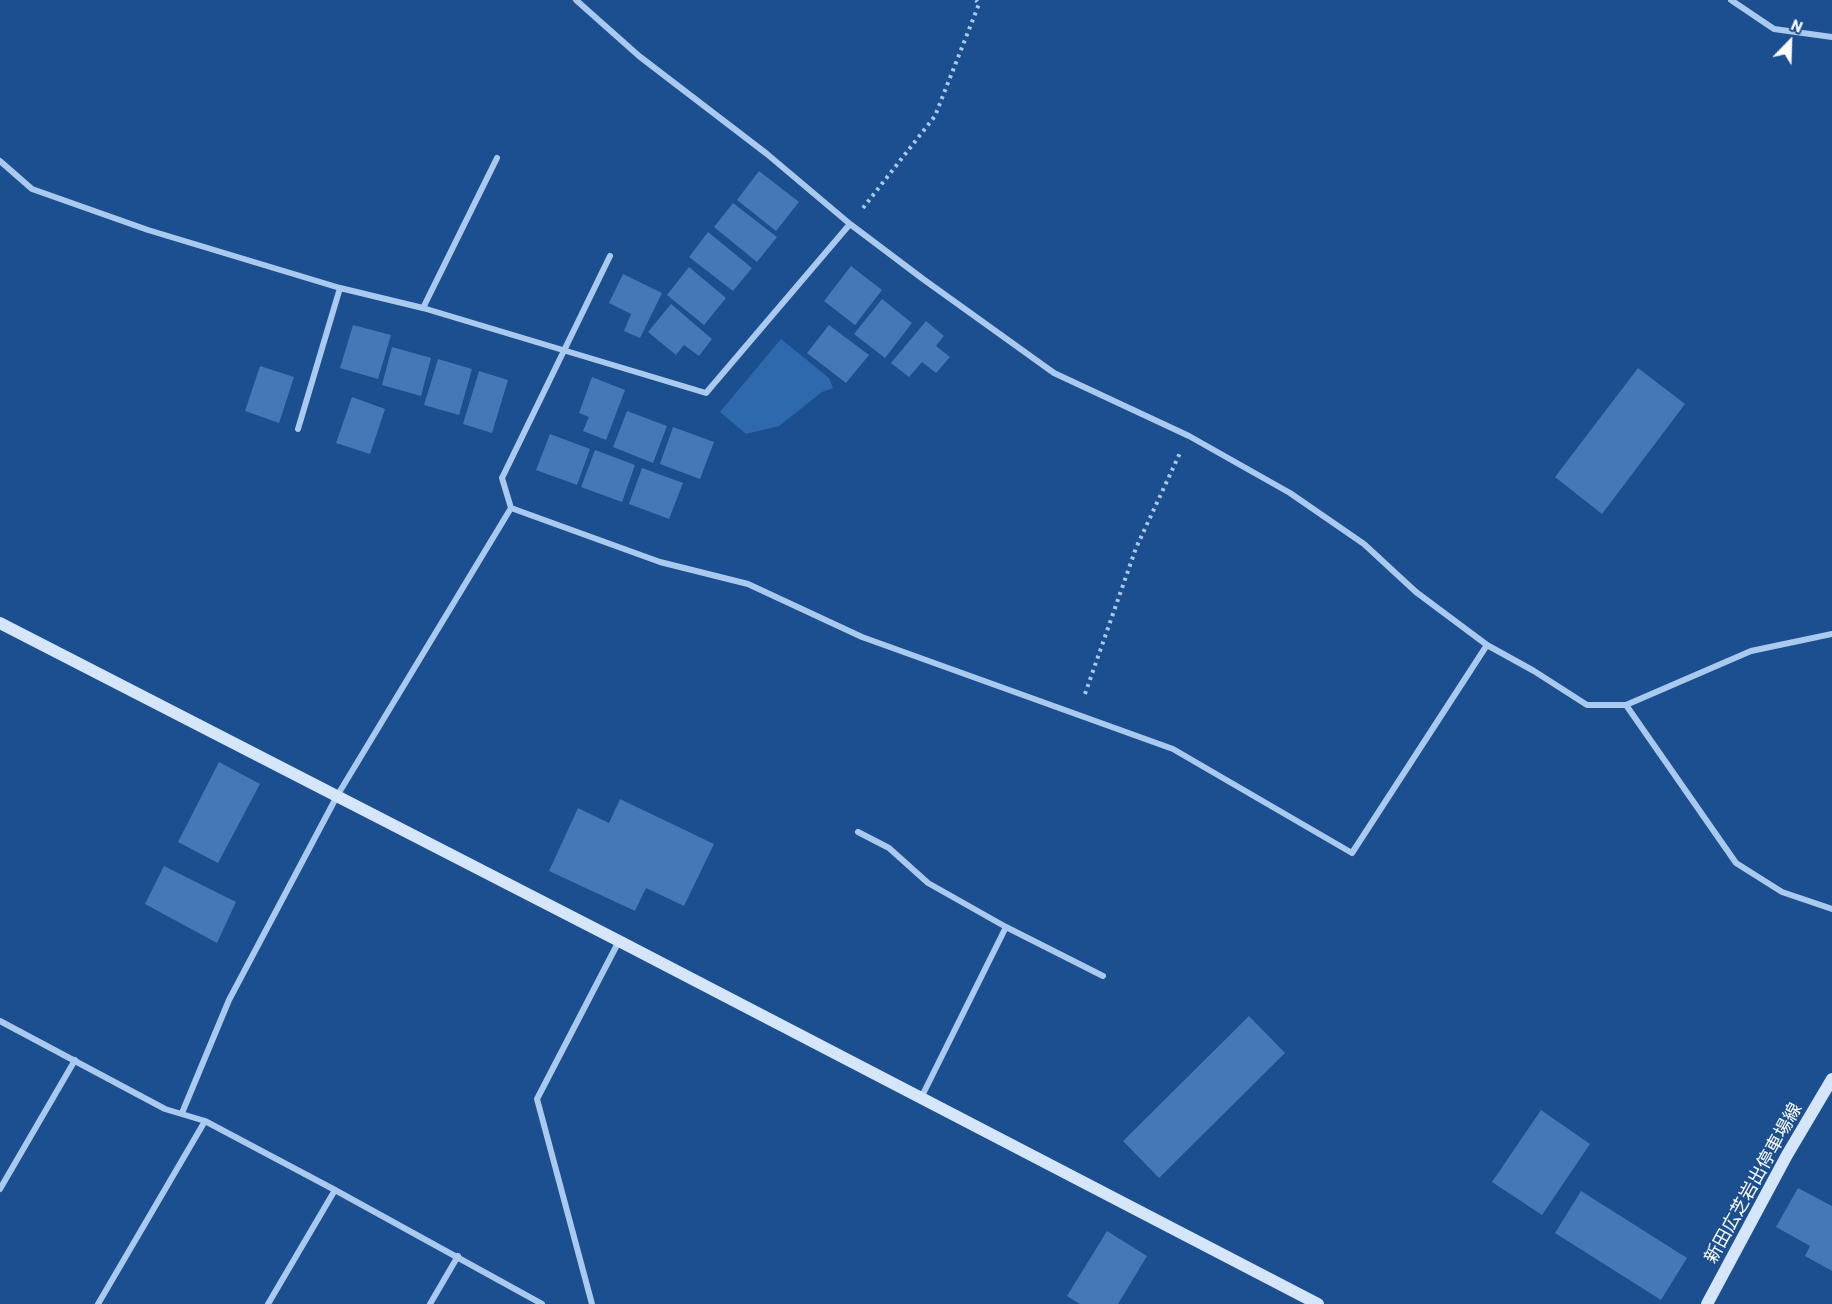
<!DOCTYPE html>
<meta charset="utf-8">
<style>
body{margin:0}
#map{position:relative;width:1832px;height:1304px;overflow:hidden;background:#1b4f8f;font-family:Barlow,sans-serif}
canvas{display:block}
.north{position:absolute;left:1760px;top:12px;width:60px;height:60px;-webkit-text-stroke:4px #1b4f8f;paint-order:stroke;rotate:23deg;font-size:16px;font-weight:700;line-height:24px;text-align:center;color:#fff}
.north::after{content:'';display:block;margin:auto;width:21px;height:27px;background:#fff;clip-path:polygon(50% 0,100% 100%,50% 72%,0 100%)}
</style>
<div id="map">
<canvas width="1832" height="1304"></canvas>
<div class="north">N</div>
</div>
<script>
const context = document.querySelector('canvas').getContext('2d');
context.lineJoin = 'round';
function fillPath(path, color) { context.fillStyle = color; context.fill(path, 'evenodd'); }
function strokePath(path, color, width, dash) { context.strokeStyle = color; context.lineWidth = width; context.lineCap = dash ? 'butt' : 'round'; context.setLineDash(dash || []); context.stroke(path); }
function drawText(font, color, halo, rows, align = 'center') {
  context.font = font + ' Barlow,"Noto Sans JP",sans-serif'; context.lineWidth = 4.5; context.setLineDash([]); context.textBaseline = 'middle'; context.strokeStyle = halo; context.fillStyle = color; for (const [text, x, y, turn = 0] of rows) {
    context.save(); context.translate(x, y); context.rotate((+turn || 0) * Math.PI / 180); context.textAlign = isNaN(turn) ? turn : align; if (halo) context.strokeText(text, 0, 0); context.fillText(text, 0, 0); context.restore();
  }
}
fillPath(new Path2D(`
 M781,339L829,378L833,388L822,392L779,426L746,434L720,412Z`), '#2e69ad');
fillPath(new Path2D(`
 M759,171L799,202L776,231L737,200Z
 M733,203L777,237L757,262L714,227Z
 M708,232L752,268L733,291L689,257Z
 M851,266L882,290L855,325L824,301Z
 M689,267L726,298L704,325L667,295Z
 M623,274L662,293L640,338L624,331L631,314L609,303Z
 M882,299L912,323L885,358L854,334Z
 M671,304L712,339L699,356L684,345L676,355L648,332Z
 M926,321L944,336L936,346L950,357L936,373L922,362L909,377L891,363Z
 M353,325L391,335L378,379L340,368Z
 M829,325L869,355L846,383L807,353Z
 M392,347L431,358L421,396L382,385Z
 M438,359L472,369L459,415L424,405Z
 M260,366L294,377L279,423L245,411Z
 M1638,368L1685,404L1602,514L1555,477Z
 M479,371L508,380L492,433L463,424Z
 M592,377L625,390L606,440L583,431L589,417L579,413Z
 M352,397L385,409L370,454L336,443Z
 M627,411L667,426L653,463L613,447Z
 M673,427L714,442L700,479L660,464Z
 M550,434L590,449L577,485L536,470Z
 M595,450L635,465L622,502L581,487Z
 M642,468L683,483L669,519L629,504Z
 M219,762L260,784L218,863L178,842Z
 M620,799L714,844L684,906L646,888L635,911L549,871L578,808L609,823Z
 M164,866L236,902L217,943L145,904Z
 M1249,1016L1285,1053L1159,1178L1123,1141Z
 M1541,1110L1590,1144L1542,1215L1492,1182Z
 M1798,1188L1832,1206V1271L1805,1256L1810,1246L1776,1227Z
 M1581,1191L1687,1258L1661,1300L1555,1233Z
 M1107,1231L1147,1256L1118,1304H1080L1067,1296Z`), '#4478b7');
strokePath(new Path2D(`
 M863,208L935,116L979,4L976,0
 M1085,694L1136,548L1180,453`), '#a9c9ee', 4, [3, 4.5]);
strokePath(new Path2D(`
 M576,0L639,56L767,154L850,224L923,279L1054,373L1189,436L1290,493L1364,544L1416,592L1487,645L1534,671L1587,705H1626L1751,651L1832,634
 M1731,0L1774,29L1832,37
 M0,161L32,189L148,230L340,288L423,308L706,393L850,224
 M423,308L497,158
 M298,429L340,288
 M511,508L502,478L610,256
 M1626,705L1736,863L1782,892L1832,909
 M858,832L889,848L928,883L1006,927L1103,976
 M0,1021L165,1109L205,1121L335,1190L542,1304
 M921,1098L1006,927
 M182,1113L229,1000L337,796L511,508L660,562L748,584L862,637L1173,749L1352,853L1487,645
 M0,1189L75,1060
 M98,1304L205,1121
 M268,1304L335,1190
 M430,1304L458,1256
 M592,1304L537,1099L619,941`), '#a9c9ee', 6);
strokePath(new Path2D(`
 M0,623L619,941L1318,1304
 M1707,1304L1787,1155L1832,1079`), '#d6e6fa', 12);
drawText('18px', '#fff', '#1b4f8f', [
 ["新田広芝岩出停車場線",1753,1183,-61]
]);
</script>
